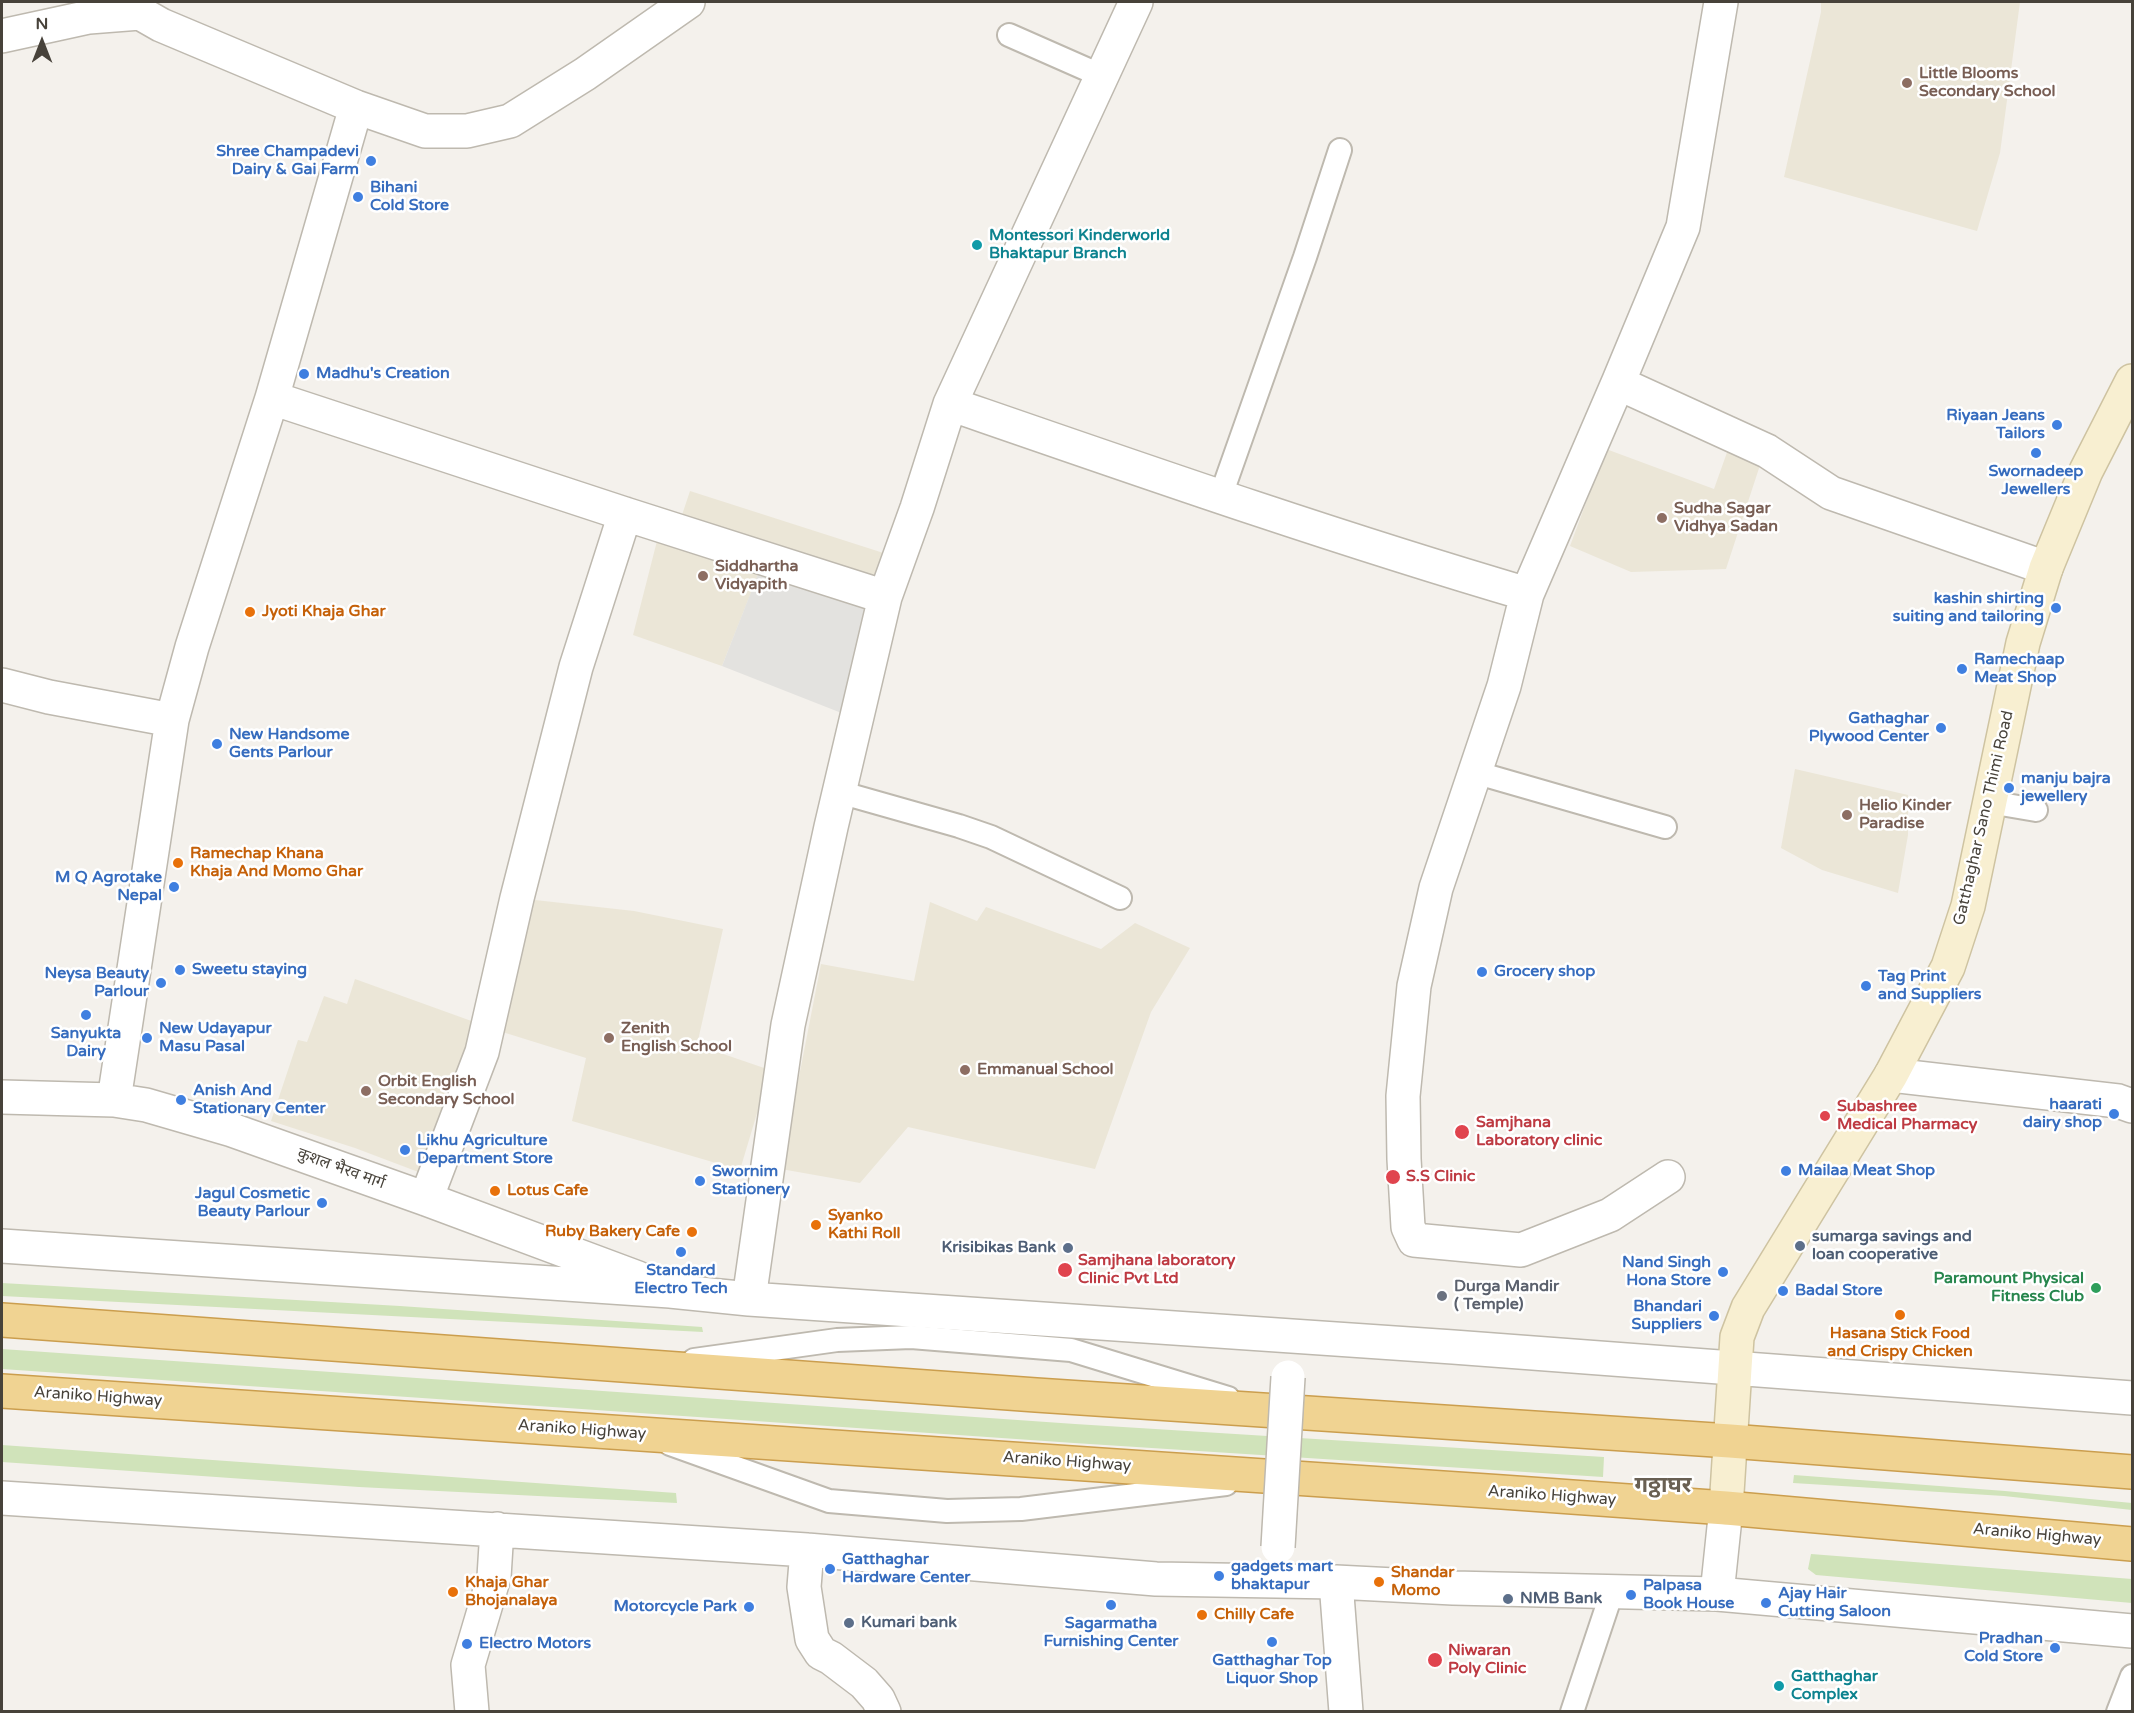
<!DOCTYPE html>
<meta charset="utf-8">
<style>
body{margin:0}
#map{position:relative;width:2134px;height:1713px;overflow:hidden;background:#f4f1ec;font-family:"Varela Round",sans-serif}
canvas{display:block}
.frame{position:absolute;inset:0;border:3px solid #47423a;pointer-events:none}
.north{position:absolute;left:12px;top:12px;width:60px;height:60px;-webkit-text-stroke:4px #fff;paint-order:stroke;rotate:0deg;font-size:16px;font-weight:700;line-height:24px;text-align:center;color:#47423a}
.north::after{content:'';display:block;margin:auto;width:21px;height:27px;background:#47423a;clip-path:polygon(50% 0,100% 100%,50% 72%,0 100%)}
</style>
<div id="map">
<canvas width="2134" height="1713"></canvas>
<div class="frame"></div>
<div class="north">N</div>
</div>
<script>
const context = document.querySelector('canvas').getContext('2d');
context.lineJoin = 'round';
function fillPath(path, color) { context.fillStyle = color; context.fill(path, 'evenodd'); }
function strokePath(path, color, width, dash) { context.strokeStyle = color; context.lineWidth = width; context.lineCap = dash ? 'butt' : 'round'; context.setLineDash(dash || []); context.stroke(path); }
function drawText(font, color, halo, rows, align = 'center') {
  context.font = font + ' "Varela Round","Noto Sans Devanagari",sans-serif'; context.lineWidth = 5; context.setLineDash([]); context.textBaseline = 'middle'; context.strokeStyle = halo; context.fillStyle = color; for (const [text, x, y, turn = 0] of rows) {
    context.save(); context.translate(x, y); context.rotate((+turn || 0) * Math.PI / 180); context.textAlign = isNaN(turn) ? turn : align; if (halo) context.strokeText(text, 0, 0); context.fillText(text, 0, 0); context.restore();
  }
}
fillPath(new Path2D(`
 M1821,2H2020L2000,153L1977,231L1784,177L1821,12Z
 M1730,444L1763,456L1726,569L1631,572L1570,546L1606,449L1714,489Z
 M690,491L896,557L887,587L762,565L722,666L633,635L658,537L680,521Z
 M1795,769L1908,795V835L1898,893L1822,870L1781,848Z
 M517,898L634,911L723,929L697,1045L770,1070L740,1170L572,1121L586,1058L496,1030Z
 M930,902L977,921L986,907L1101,949L1135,923L1190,948L1151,1012L1095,1169L908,1127L860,1183L781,1169L821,964L914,981Z
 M355,979L477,1023L421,1173L355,1148L271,1121L298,1040L307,1042L324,996L347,1004Z`), '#ebe6d7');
fillPath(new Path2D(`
 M2,1283L400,1306L702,1327L703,1332L2,1296Z
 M2,1349L1075,1424L1604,1457L1603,1477L1074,1443L2,1369Z
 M2,1445L676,1493L677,1503L359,1487L2,1462Z
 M1794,1475L2005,1491L2132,1503V1510L2004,1496L1793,1483Z
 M1811,1554L2132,1579V1603L1816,1575L1808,1569Z`), '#d0e3ba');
fillPath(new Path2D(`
 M762,564L877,605L844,714L722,666Z`), '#e3e2df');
const service = new Path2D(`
 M1009,35L1102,76
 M1220,498L1305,257L1340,150
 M1474,772L1665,827
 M839,792L959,826L991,837L1120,898
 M1989,802L2036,810
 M694,1360L837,1340L911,1337L1071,1350L1228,1398
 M670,1444L829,1501L947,1511L1021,1509L1226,1484
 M1572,1712L1612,1592
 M2118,1712L2132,1676`);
const minor = new Path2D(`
 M1721,2L1683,227L1618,383L1767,451L1831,493L2046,568
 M2,36L89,17L140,13L161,25L356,107L425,131H467L510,121L585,74L688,2
 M272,398L625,514L885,597
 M950,404C1141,470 1333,537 1527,594L1504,686L1436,888L1414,986L1403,1096L1404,1159L1408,1227L1414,1240L1521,1250L1610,1215L1668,1177
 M1527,594L1618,383
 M2,685L49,697L172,720
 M1891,1075L2118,1101L2132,1106
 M2,1097L114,1100L146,1105L232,1130L426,1199L638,1278
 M114,1100L172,720L192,647L272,398L356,107
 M426,1199L482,1052L517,898L576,667L625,514
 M2,1246L670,1291L749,1299L1453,1347L2132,1398
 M749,1299L788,1025L831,827L885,597L917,508L950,404L1136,2
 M2,1498L807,1550L1156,1579L1336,1582L1453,1588L1717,1594L2132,1631
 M807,1550L804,1587L812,1639L821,1653L831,1658L864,1683L878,1699L884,1712
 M1336,1582L1346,1712
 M1717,1594L1726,1508
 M472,1712L468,1665L494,1577L497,1529`);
const secondary = new Path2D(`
 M1726,1508L1737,1337L1748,1308L1891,1075L1948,967L1968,906L2023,643L2046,568L2086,471L2132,381`);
const trunk = new Path2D(`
 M2,1320L1036,1395L1730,1441L2132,1472
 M2,1391L1502,1492L1726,1508L2132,1544`);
strokePath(service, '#beb9af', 26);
strokePath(minor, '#beb9af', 36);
strokePath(secondary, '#cec3a1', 36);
strokePath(trunk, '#cb9e4e', 36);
strokePath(service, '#fff', 22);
strokePath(minor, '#fff', 33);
strokePath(secondary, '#f8efd1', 33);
strokePath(trunk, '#f0d392', 33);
const pedestrianBridge = new Path2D(`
 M1278,1547L1288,1377`);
strokePath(pedestrianBridge, '#beb9af', 36, []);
strokePath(pedestrianBridge, '#fff', 33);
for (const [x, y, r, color] of [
 [1907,83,6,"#8d6e63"],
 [371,161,6,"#3f7fe0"],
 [358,197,6,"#3f7fe0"],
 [977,245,6,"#0f9aa8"],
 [304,374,6,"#3f7fe0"],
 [2057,425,6,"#3f7fe0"],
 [2036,453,6,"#3f7fe0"],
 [1662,518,6,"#8d6e63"],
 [703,576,6,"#8d6e63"],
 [2056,608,6,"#3f7fe0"],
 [250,612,6,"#e8710a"],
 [1962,669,6,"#3f7fe0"],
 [1941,728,6,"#3f7fe0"],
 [217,744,6,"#3f7fe0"],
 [2009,788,6,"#3f7fe0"],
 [1847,815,6,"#8d6e63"],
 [178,863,6,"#e8710a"],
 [174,887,6,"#3f7fe0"],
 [180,970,6,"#3f7fe0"],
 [1482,972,6,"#3f7fe0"],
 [161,983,6,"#3f7fe0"],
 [1866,986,6,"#3f7fe0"],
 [86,1015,6,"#3f7fe0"],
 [147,1038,6,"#3f7fe0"],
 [609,1038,6,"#8d6e63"],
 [965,1070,6,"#8d6e63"],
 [366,1091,6,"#8d6e63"],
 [181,1100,6,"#3f7fe0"],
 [2114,1114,6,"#3f7fe0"],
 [1825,1116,6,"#e0444e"],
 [1462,1132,8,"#e0444e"],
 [405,1150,6,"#3f7fe0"],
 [1786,1171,6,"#3f7fe0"],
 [1393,1177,8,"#e0444e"],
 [700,1181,6,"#3f7fe0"],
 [495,1191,6,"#e8710a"],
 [322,1203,6,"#3f7fe0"],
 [816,1225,6,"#e8710a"],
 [692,1232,6,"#e8710a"],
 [1800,1246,6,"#5c6f8a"],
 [1068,1248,6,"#5c6f8a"],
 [681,1252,6,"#3f7fe0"],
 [1065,1270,8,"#e0444e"],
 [1723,1272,6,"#3f7fe0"],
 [2096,1288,6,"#2e9e5b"],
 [1783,1291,6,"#3f7fe0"],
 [1442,1296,6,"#6b7280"],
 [1900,1315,6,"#e8710a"],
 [1714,1316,6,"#3f7fe0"],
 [830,1569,6,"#3f7fe0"],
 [1219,1576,6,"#3f7fe0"],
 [1379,1582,6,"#e8710a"],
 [453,1592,6,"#e8710a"],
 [1631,1595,6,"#3f7fe0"],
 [1508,1599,6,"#5c6f8a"],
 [1766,1603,6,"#3f7fe0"],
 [1111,1605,6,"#3f7fe0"],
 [749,1607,6,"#3f7fe0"],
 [1202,1615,6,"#e8710a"],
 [849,1623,6,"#5c6f8a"],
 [1272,1642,6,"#3f7fe0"],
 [467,1644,6,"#3f7fe0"],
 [2055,1648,6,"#3f7fe0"],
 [1435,1660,8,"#e0444e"],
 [1779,1686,6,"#0f9aa8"]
]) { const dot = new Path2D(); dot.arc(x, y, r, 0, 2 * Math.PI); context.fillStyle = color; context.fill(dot); strokePath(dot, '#fff', 2); }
drawText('bold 16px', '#785e54', '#fff', [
 ["Little Blooms",1919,74],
 ["Secondary School",1919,92],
 ["Sudha Sagar",1674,509],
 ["Vidhya Sadan",1674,527],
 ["Siddhartha",715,567],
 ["Vidyapith",715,585],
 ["Helio Kinder",1859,806],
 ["Paradise",1859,824],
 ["Zenith",621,1029],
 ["English School",621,1047],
 ["Emmanual School",977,1070],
 ["Orbit English",378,1082],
 ["Secondary School",378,1100]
], 'left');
drawText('bold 16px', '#366cbe', '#fff', [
 ["Shree Champadevi",359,152,"right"],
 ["Dairy & Gai Farm",359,170,"right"],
 ["Bihani",370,188],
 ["Cold Store",370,206],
 ["Madhu's Creation",316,374],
 ["Riyaan Jeans",2045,416,"right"],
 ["Tailors",2045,434,"right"],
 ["Swornadeep",2036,472,"center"],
 ["Jewellers",2036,490,"center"],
 ["kashin shirting",2044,599,"right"],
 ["suiting and tailoring",2044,617,"right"],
 ["Ramechaap",1974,660],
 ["Meat Shop",1974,678],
 ["Gathaghar",1929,719,"right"],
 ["Plywood Center",1929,737,"right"],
 ["New Handsome",229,735],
 ["Gents Parlour",229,753],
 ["manju bajra",2021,779],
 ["jewellery",2021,797],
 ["M Q Agrotake",162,878,"right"],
 ["Nepal",162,896,"right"],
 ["Sweetu staying",192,970],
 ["Grocery shop",1494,972],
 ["Neysa Beauty",149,974,"right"],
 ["Parlour",149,992,"right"],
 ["Tag Print",1878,977],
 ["and Suppliers",1878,995],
 ["New Udayapur",159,1029],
 ["Masu Pasal",159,1047],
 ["Sanyukta",86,1034,"center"],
 ["Dairy",86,1052,"center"],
 ["Anish And",193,1091],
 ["Stationary Center",193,1109],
 ["haarati",2102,1105,"right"],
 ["dairy shop",2102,1123,"right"],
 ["Likhu Agriculture",417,1141],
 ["Department Store",417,1159],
 ["Mailaa Meat Shop",1798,1171],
 ["Swornim",712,1172],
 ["Stationery",712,1190],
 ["Jagul Cosmetic",310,1194,"right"],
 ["Beauty Parlour",310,1212,"right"],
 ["Nand Singh",1711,1263,"right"],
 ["Hona Store",1711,1281,"right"],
 ["Standard",681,1271,"center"],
 ["Electro Tech",681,1289,"center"],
 ["Badal Store",1795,1291],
 ["Bhandari",1702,1307,"right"],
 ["Suppliers",1702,1325,"right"],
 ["Gatthaghar",842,1560],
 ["Hardware Center",842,1578],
 ["gadgets mart",1231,1567],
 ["bhaktapur",1231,1585],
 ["Palpasa",1643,1586],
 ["Book House",1643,1604],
 ["Ajay Hair",1778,1594],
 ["Cutting Saloon",1778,1612],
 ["Motorcycle Park",737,1607,"right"],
 ["Sagarmatha",1111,1624,"center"],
 ["Furnishing Center",1111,1642,"center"],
 ["Pradhan",2043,1639,"right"],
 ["Cold Store",2043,1657,"right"],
 ["Electro Motors",479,1644],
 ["Gatthaghar Top",1272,1661,"center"],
 ["Liquor Shop",1272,1679,"center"]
], 'left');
drawText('bold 16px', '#0d838f', '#fff', [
 ["Montessori Kinderworld",989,236],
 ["Bhaktapur Branch",989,254],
 ["Gatthaghar",1791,1677],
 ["Complex",1791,1695]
], 'left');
drawText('bold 16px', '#c56008', '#fff', [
 ["Jyoti Khaja Ghar",262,612],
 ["Ramechap Khana",190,854],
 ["Khaja And Momo Ghar",190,872],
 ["Lotus Cafe",507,1191],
 ["Syanko",828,1216],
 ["Kathi Roll",828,1234],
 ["Ruby Bakery Cafe",680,1232,"right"],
 ["Hasana Stick Food",1900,1334,"center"],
 ["and Crispy Chicken",1900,1352,"center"],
 ["Shandar",1391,1573],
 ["Momo",1391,1591],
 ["Khaja Ghar",465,1583],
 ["Bhojanalaya",465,1601],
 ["Chilly Cafe",1214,1615]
], 'left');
drawText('16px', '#47423a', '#fff', [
 ["Gatthaghar Sano Thimi Road",1984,818,-77],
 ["कुशल‌ भैरव मार्ग",341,1169,20],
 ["Araniko Highway",98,1397,4],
 ["Araniko Highway",582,1430,4],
 ["Araniko Highway",1067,1462,4],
 ["Araniko Highway",1552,1496,4],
 ["Araniko Highway",2037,1535,5]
]);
drawText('bold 16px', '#be3a42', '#fff', [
 ["Subashree",1837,1107],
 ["Medical Pharmacy",1837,1125],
 ["Samjhana",1476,1123],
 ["Laboratory clinic",1476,1141],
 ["S.S Clinic",1406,1177],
 ["Samjhana laboratory",1078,1261],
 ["Clinic Pvt Ltd",1078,1279],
 ["Niwaran",1448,1651],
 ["Poly Clinic",1448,1669]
], 'left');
drawText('bold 16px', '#4e5e75', '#fff', [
 ["sumarga savings and",1812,1237],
 ["loan cooperative",1812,1255],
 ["Krisibikas Bank",1056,1248,"right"],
 ["NMB Bank",1520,1599],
 ["Kumari bank",861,1623]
], 'left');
drawText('bold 16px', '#27864d', '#fff', [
 ["Paramount Physical",2084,1279],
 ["Fitness Club",2084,1297]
], 'right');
drawText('bold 16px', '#5b616d', '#fff', [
 ["Durga Mandir",1454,1287],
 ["( Temple)",1454,1305]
], 'left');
drawText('bold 22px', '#696053', '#fff', [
 ["गठ्ठाघर",1663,1486]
]);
</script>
